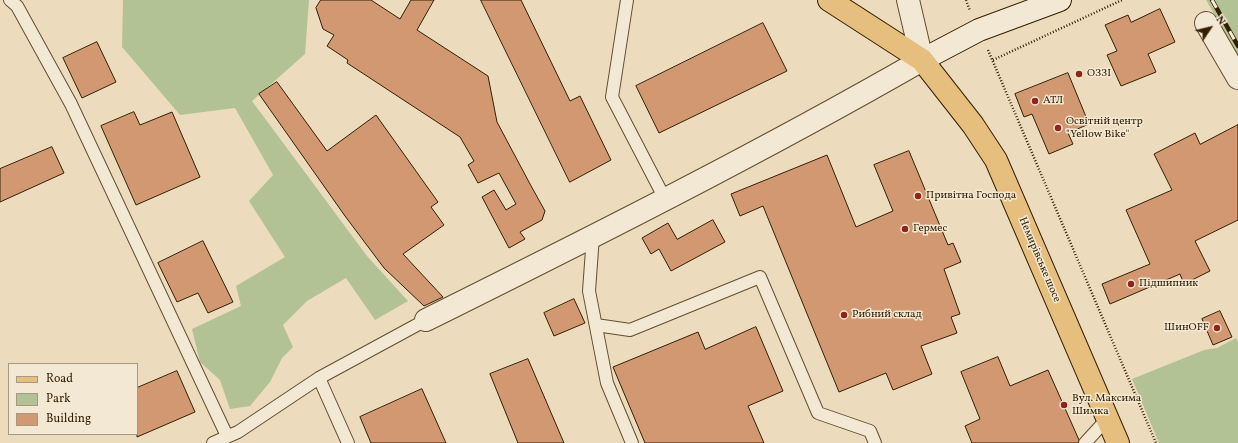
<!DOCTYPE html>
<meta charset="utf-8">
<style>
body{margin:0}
#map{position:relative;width:1238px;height:443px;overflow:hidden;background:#ecdcbd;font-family:Vollkorn,serif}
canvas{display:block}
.legend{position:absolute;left:8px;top:363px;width:130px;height:72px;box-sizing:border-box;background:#f3e8d4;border:1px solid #a79880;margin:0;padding:5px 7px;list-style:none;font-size:12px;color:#341f01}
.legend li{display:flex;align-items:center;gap:8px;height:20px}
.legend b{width:20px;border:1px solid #a79880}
.north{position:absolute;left:1190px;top:8px;width:40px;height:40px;-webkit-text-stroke:3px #f3e8d4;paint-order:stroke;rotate:55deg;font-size:11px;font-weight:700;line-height:16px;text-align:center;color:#341f01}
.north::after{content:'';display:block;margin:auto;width:14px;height:18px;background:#341f01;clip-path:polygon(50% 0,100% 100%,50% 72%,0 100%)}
</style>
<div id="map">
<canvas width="1238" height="443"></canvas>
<ul class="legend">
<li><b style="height:5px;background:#e6be7e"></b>Road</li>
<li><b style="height:11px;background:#b2c295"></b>Park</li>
<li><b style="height:11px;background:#d19872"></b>Building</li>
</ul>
<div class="north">N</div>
</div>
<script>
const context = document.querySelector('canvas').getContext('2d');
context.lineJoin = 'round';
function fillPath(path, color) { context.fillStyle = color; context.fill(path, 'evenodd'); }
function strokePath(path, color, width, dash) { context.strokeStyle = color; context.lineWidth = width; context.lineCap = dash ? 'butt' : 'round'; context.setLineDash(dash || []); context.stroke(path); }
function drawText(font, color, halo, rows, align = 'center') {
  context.font = font + ' Vollkorn,serif'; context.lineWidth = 3; context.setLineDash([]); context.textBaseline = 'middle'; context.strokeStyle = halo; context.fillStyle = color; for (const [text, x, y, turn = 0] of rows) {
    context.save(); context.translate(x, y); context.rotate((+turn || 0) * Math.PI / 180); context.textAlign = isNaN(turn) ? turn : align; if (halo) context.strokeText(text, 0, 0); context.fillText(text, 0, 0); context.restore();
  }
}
fillPath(new Path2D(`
 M123,0H309L305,54L252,101L367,256L408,301L375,320L346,278L307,301L283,325L293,347L282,358L270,382L250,406L230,409L220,380L200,362L192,329L241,306L236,286L285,257L249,201L273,175L235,108L180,115L122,47Z
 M1206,0H1211L1238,46V56Z
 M1213,0H1238V44Z
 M1236,338L1238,342V443H1159L1132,379L1204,350L1217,348Z`), '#b2c295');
const building = new Path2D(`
 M321,0H371L400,19L411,0H434L417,30L488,76L497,122L530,184L545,211L542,220L520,232L525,239L509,248L482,197L494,190L506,210L516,204L499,173L478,183L468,165L474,161L460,137L347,63L348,60L327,46L334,35L323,29L316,8Z
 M481,0H521L570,101L580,96L611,160L570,182Z
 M1160,9L1175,42L1148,54L1156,72L1121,86L1107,55L1117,51L1105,25L1128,15L1131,22Z
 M763,23L787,71L659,133L636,86Z
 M97,42L116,82L82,98L63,58Z
 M1068,73L1089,124L1068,133L1073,144L1049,154L1032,114L1024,117L1015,94Z
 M277,82L327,151L376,115L438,202L431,207L444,225L403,254L443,297L424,306L384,268L345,216L259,94Z
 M134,112L140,125L172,112L200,177L136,205L101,126Z
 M1238,125V220L1195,241L1210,271L1184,284L1180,274L1110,304L1102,284L1150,264L1126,210L1172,190L1154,154L1195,133L1200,144Z
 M52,147L64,173L0,202V169Z
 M909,151L948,245L953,243L961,262L944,269L960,314L951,317L957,333L921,346L932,374L893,390L886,373L839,392L763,206L740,216L731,194L827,155L856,227L893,211L874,165Z
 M713,220L725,242L671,271L659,249L651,254L642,238L668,223L677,239Z
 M203,241L233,302L208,313L198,293L177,302L158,263Z
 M574,299L585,323L554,336L544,313Z
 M1220,311L1232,337L1213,345L1202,319Z
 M756,327L783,391L748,406L764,443H645L613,367L698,332L705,349Z
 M998,357L1010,386L1048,370L1079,440L1078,443H972L965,426L980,419L961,372Z
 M528,359L564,443H518L490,374Z
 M177,371L195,412L137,437V388Z
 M422,389L446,443H371L360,417Z`);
fillPath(building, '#d19872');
strokePath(building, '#341f01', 1);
const service = new Path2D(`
 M10,0L17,6L71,104L227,436
 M627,0L612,97L665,199
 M593,236L589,291L607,383L632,443
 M596,325L630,330L760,277L818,413L870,431L875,443
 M319,378L426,320
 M213,443L238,432L319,378L348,443
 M1085,443L1107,419`);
const minor = new Path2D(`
 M1206,23L1238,78
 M426,320C593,237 760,153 922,60L908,0`);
const secondary = new Path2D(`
 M922,60L979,30L1060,0`);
const primary = new Path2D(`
 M829,0L922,60L973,125L996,160L1118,443`);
strokePath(service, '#624e30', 14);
strokePath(minor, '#624e30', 24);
strokePath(secondary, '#341f01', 24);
strokePath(primary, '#341f01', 24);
strokePath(new Path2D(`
 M966,0L970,11
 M988,50L1156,443
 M993,60L1122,0`), '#341f01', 2.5, [1, 2]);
strokePath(service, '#f3e8d4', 12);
strokePath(minor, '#f3e8d4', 22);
strokePath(secondary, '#f3e8d4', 22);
strokePath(primary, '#e6be7e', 22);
const rail = new Path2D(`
 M1212,0L1238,46`);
strokePath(rail, '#341f01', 4.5);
strokePath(rail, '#f3e8d4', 3, [9]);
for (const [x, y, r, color] of [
 [1079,74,4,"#8f2418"],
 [1035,101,4,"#8f2418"],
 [1058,128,4,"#8f2418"],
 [918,196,4,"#8f2418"],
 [905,229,4,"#8f2418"],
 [1131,284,4,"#8f2418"],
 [844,315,4,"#8f2418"],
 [1217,328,4,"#8f2418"],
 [1064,405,4,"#8f2418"]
]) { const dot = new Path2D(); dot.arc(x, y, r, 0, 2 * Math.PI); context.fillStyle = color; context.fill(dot); strokePath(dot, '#f3e8d4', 1.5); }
drawText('11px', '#341f01', '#f3e8d4', [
 ["ОЗЗІ",1087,74],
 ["АТЛ",1043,101],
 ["Освітній центр",1066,122],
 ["\"Yellow Bike\"",1066,135],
 ["Привітна Господа",926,196],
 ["Гермес",913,229],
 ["Підшипник",1139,284],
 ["Рибний склад",852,315],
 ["ШинOFF",1209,328,"right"],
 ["Вул. Максима",1072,399],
 ["Шимка",1072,412]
], 'left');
drawText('11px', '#341f01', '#f3e8d4', [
 ["Немирівське шосе",1039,260,67]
]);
</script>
